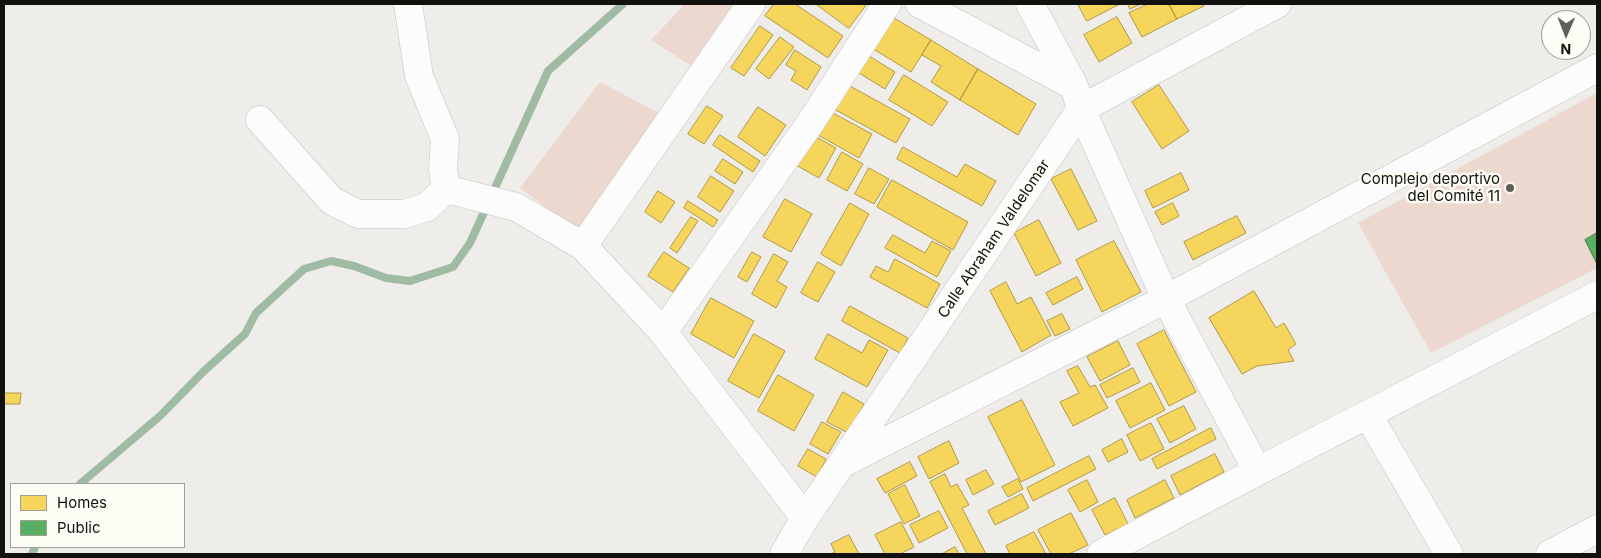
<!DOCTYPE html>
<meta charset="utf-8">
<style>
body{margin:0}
#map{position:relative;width:1601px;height:558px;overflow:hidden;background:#eeedea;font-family:Inter,sans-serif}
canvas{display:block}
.frame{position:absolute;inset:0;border:5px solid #11110e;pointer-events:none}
.legend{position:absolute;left:10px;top:483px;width:175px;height:65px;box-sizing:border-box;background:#fdfcf5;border:1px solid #9f9e99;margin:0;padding:6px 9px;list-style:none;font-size:15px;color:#11110e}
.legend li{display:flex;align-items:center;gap:10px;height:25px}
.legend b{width:25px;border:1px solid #9f9e99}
.north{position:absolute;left:1541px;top:10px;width:50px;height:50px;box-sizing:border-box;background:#fdfcf5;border:1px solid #9f9e99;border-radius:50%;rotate:181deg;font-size:14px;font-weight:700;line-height:20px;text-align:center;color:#11110e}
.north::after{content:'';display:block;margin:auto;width:18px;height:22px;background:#5e5e5b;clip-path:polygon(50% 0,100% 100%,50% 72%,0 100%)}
</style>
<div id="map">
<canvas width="1601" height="558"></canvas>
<div class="frame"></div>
<ul class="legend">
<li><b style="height:14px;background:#f6d55c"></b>Homes</li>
<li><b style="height:14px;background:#5aae61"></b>Public</li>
</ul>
<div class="north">N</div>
</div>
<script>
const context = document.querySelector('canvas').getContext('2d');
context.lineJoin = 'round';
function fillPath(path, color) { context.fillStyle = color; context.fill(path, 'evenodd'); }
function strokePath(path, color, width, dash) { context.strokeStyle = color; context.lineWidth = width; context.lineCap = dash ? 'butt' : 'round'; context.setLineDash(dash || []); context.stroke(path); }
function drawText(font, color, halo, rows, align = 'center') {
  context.font = font + ' Inter,sans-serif'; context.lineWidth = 5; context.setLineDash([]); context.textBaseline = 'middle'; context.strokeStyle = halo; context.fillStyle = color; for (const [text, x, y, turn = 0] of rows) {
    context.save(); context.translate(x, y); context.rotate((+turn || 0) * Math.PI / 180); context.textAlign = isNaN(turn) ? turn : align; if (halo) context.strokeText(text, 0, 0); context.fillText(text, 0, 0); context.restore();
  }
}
fillPath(new Path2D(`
 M685,4H733L693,67L651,40Z
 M600,82L661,114L577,230L520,188Z
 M1597,93V268L1431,353L1358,223Z`), '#ecd8ce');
const homes = new Path2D(`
 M774,4H795L843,36L828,58L765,16Z
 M816,4H867L849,28Z
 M1078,4H1120L1087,21Z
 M1128,4H1141L1130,9Z
 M1148,4H1169L1177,19L1142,37L1129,13Z
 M1169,4H1202L1204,6L1177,19Z
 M889,15L931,40L911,72L870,47Z
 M1117,17L1132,43L1099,62L1084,35Z
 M760,26L773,35L744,76L731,68Z
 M780,37L794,47L769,79L756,69Z
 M931,40L978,69L960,100L931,82L941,66L922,55Z
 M795,50L821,67L807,90L791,80L796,71L786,65Z
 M869,56L895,72L885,89L859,73Z
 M978,69L1036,104L1018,135L960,100Z
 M904,75L948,102L932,126L889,100Z
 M848,85L910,119L896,143L834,109Z
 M1159,85L1189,131L1162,149L1132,102Z
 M707,106L723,116L704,144L688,134Z
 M758,107L786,125L765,156L738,137Z
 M831,112L872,134L859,158L818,135Z
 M811,134L836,148L819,178L794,164Z
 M720,135L760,161L753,172L713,145Z
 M903,147L957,177L965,164L996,181L982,206L897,159Z
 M842,152L863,164L847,191L827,180Z
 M723,159L743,172L735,184L715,171Z
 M869,168L889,179L874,204L855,194Z
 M1071,169L1097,221L1078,230L1051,179Z
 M1181,173L1189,190L1153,208L1145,191Z
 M711,176L734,191L720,212L698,197Z
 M892,180L968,222L953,250L877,207Z
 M658,191L675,202L661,223L645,212Z
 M785,199L812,214L791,252L763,237Z
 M688,201L718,220L713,227L684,208Z
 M850,203L869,214L841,266L821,254Z
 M1173,203L1179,216L1162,225L1155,212Z
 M1237,216L1246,233L1193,260L1184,242Z
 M691,217L698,221L677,253L670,248Z
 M1039,220L1061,263L1036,276L1014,233Z
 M893,235L925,253L932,241L951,251L937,277L885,248Z
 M1114,241L1141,292L1102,312L1076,260Z
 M664,252L689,268L673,292L648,276Z
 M752,252L761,257L747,282L738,277Z
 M774,254L788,262L777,281L787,287L776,308L752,294Z
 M895,259L940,284L927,308L870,277L876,266L888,272Z
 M818,262L835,272L818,302L801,293Z
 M1077,277L1083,289L1053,305L1046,293Z
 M1006,282L1017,304L1031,297L1051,335L1022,352L990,291Z
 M1254,291L1276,328L1284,323L1296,344L1288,350L1294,361L1257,366L1242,374L1209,318Z
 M711,298L754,321L734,358L691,334Z
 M850,306L908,338L900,353L842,321Z
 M1062,314L1070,329L1055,336L1047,321Z
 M1164,330L1196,392L1169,406L1137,344Z
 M754,334L785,351L759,398L728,381Z
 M828,334L862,353L869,340L888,350L867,387L815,359Z
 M1118,341L1130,365L1100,381L1087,357Z
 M1078,366L1090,387L1095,385L1108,408L1073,426L1060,402L1079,393L1067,371Z
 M1133,368L1140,382L1107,398L1100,385Z
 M778,375L814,395L794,431L758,411Z
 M1151,383L1165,410L1130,428L1116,401Z
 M843,392L864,404L848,433L827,422Z
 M4,393H21L20,404H4Z
 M1022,400L1055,465L1021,482L988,417Z
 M1184,406L1196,429L1170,443L1157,419Z
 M822,422L841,432L828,454L810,444Z
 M1151,423L1164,449L1140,461L1127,435Z
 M1211,428L1216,439L1157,469L1152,459Z
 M1122,439L1128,452L1108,462L1102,450Z
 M949,441L959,463L929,479L918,457Z
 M808,449L826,459L817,477L798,466Z
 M1215,454L1224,472L1180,495L1171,476Z
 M1089,456L1096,469L1033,501L1027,488Z
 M910,462L917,476L885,493L877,479Z
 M986,470L994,484L973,495L966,480Z
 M945,474L951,487L957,484L969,505L962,508L986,554H967L930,482Z
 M1018,479L1023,489L1008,497L1002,487Z
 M1087,480L1098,502L1080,512L1068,490Z
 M1165,480L1174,498L1135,518L1127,500Z
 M905,485L920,516L904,524L888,494Z
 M1022,494L1029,508L995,525L988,511Z
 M1115,498L1128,524L1105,535L1092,510Z
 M939,511L948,528L919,543L910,525Z
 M1071,513L1088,545L1069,554H1051L1038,530Z
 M901,522L914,547L900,554H885L875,535Z
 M1034,532L1046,554H1010L1006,546Z
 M849,535L859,554H831L835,552L831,544Z
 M955,547L959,554H942Z`);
fillPath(homes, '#f6d55c');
strokePath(homes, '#b19a45', 1);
const public = new Path2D(`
 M1597,233V264L1585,240Z`);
fillPath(public, '#5aae61');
strokePath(public, '#447f48', 1);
strokePath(new Path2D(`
 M80,484L160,416L204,371L245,334L256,313L304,269L331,261L354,266L386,278L410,281L453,267L470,243L548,71L623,4
 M32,554L35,547`), '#9fbba4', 8);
const minor = new Path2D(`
 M408,4L419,76L445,139L443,170L446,189L516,207L583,246L663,332L805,518
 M920,4L1074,86
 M1030,4L1074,86L1081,109L1166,299L1257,470
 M260,120L332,201L358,214H404L427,207L446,189
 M583,246L751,4
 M663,332L811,122L887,4
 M1368,415L1449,554
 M843,463L1166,299L1597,68
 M784,554L805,518L1081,109L1277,4
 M1101,554C1265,466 1432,382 1597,295
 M1550,554L1597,529`);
strokePath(minor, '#c3c2c0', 29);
strokePath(minor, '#fcfcfc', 28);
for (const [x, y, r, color] of [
 [1510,188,5,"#5e5e5b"]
]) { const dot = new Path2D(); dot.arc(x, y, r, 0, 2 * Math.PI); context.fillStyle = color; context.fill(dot); strokePath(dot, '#fdfcf5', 2); }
drawText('15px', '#11110e', '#fdfcf5', [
 ["Complejo deportivo",1500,179],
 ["del Comité 11",1500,196]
], 'right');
drawText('15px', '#11110e', '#fdfcf5', [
 ["Calle Abraham Valdelomar",994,239,-56]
]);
</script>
